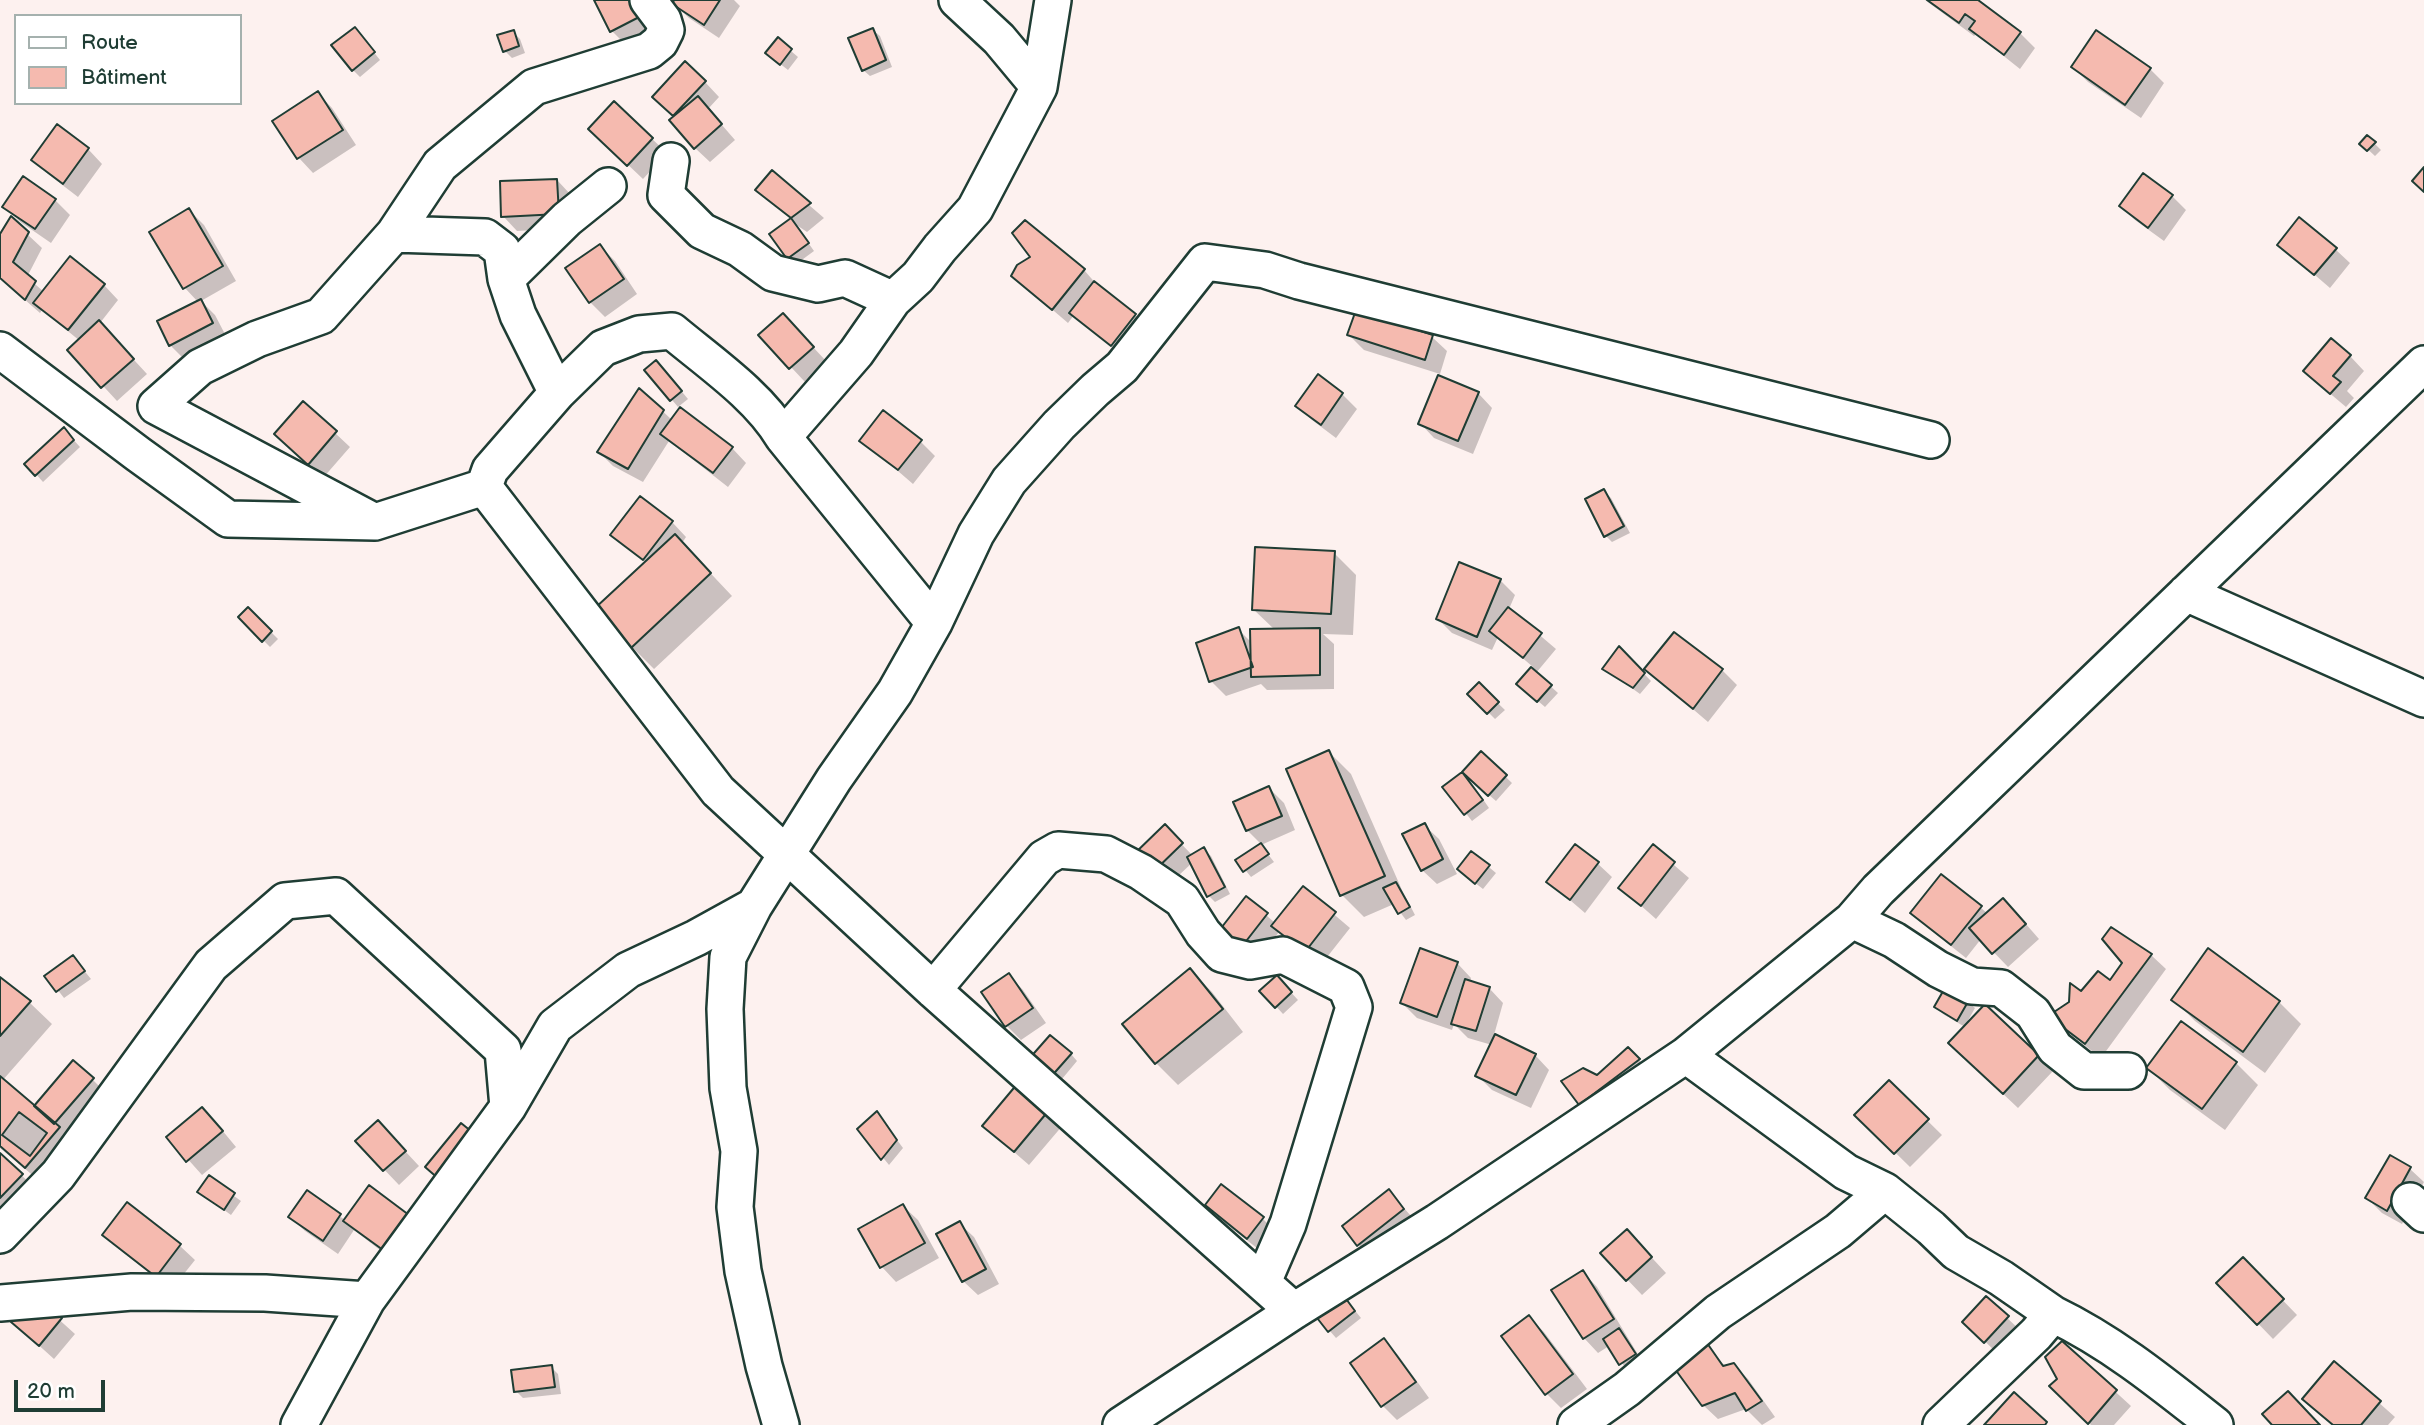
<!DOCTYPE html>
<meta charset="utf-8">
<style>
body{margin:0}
#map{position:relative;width:2424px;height:1425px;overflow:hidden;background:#fdf1ef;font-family:"Balsamiq Sans",sans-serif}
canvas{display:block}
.legend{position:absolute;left:14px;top:14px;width:228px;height:91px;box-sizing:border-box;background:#fff;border:2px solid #a5b1ae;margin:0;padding:9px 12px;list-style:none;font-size:21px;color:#1f3d34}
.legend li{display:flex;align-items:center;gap:14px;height:35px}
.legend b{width:35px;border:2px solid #a5b1ae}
.scale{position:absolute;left:14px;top:1380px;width:91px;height:32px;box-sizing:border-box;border:4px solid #1f3d34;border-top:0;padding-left:9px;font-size:21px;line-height:24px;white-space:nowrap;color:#1f3d34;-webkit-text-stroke:5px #fff;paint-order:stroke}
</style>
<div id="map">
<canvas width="2424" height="1425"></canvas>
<ul class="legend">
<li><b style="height:9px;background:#fff"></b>Route</li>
<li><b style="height:19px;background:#f5baaf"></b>Bâtiment</li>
</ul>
<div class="scale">20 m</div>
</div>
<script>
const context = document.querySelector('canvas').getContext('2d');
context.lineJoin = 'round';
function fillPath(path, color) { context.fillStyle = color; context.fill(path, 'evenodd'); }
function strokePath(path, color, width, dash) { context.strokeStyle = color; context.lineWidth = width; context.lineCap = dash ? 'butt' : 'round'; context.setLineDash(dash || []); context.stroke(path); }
fillPath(new Path2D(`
 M596,0H643L658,29L626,45L612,31Z
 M676,0H734L740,6L719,38L689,18L674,4Z
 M1925,0H1975L2020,33L2035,48L2020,69L1976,34L1974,36Z
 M873,30L880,36L892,67L870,76L863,70Z
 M513,32L520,39L525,53L512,58L505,51Z
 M361,36L380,60L360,77L353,70Z
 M778,40L798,57L788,70L774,59Z
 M2073,67L2150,69L2164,83L2141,118L2088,82Z
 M705,82L719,97L708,109L735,140L710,162L695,148L676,117L654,97Z
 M318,93L332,108L356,145L313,173L299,158L275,121Z
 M614,103L667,153L643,179L605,143Z
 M2374,143L2381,150L2375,156L2362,144Z
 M88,149L102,164L78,197L48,174L33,160Z
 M772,173L824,218L807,232L795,224L814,251L795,265L771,235L792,220L758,189Z
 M557,180L571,195L572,228L517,231L503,216Z
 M2172,196L2186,210L2164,241L2135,220L2121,206Z
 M55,200L70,215L51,243L19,221L5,206Z
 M189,210L204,225L236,281L201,301L215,315L227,338L185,360L170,345L198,302L185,288Z
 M1025,222L1084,270L1098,286L1135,315L1150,330L1127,359L1074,315L1068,323L1013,276L1032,257Z
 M27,234L42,248L27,277L44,292L104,285L118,300L100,323L147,374L117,401L70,350L80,341L42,310L40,313L0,278V237Z
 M2280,245L2335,249L2350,263L2330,288Z
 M600,246L615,261L637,294L605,317L590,302L568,269Z
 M797,330L827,362L805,382L761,335Z
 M1349,335L1432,337L1447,351L1440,374L1364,350Z
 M2350,356L2364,371L2347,391L2354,398L2346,407L2320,385Z
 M663,369L688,399L678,407L647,370Z
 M1318,377L1342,394L1357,409L1336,438L1312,420L1297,406Z
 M640,390L672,420L732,448L746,463L728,487L669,441L643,482L613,466L599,452Z
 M1478,393L1492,408L1473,454L1434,438L1420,423Z
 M303,403L350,447L323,478L290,449Z
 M70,436L80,447L43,482L27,464Z
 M862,440L920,441L935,456L913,484Z
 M1604,491L1611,498L1630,533L1612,542L1606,536Z
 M672,522L686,537L682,543L732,596L654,669L632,647L646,563L613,535Z
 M1334,553L1356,575L1353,635L1323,634L1334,644V689L1267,690L1261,684L1226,696L1211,681L1238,629L1252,643L1275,630L1253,609Z
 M1500,580L1515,595L1509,609L1556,649L1536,673L1558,693L1545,707L1518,684L1533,667L1498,637L1492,650L1452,633L1438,619Z
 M248,609L278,639L270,647L240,617Z
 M1619,648L1651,681L1640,694L1604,668Z
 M1646,669L1722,670L1737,685L1708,722Z
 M1479,685L1505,710L1495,719L1470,694Z
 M1329,752L1351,774L1402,890L1415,915L1406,920L1394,904L1364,917L1342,895L1288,770Z
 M1481,753L1512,783L1496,801L1467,776L1489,808L1472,821L1445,787L1463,773Z
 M1269,788L1284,803L1295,830L1261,845L1274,862L1251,877L1238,861L1261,844L1247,830L1235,803Z
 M1424,825L1439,839L1457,874L1437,884L1422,870Z
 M1165,827L1193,856L1204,850L1211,856L1230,894L1215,902L1209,896L1192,863L1164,889L1133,857Z
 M1653,847L1689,878L1656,919L1621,888Z
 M1472,853L1496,873L1483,889L1466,876Z
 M1597,863L1612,877L1585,913L1549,882Z
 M1303,888L1350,928L1320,966L1279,932L1255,962L1235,946L1266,915L1275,923Z
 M1980,907L1988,914L2018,915L2039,939L2008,967L1981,939L1966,958L1927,927L1912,913Z
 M2151,955L2166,969L2101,1058L2065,1030L2051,1016L2082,993L2110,983Z
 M73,957L91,979L64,998L47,976Z
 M1457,963L1471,978L1470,982L1489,988L1503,1003L1494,1035L1535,1055L1549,1070L1531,1108L1492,1090L1477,1075L1492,1045L1468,1038L1454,1024L1452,1030L1417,1018L1402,1003Z
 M1190,970L1212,992L1243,1032L1178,1085L1156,1063Z
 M1009,975L1023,990L1046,1023L1021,1040L1007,1026Z
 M1277,977L1298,1000L1283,1014L1262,991Z
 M0,979L30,1003L52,1024L2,1081L35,1108L92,1079L107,1094L48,1188L0,1148Z
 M2173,999L2279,1002L2301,1024L2265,1073L2195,1021Z
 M1968,1002L1975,1008L1965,1026L1985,1006L2053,1071L2018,1108L1965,1058V1027L1943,1014L1936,1007Z
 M1628,1049L1653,1074L1595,1118L1564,1082L1598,1077Z
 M1071,1054L1077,1061L1057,1085L1037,1067Z
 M2236,1063L2258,1085L2225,1130L2170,1090L2148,1068Z
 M1889,1083L1942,1135L1910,1167L1857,1115Z
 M1018,1085L1063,1125L1029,1165L984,1126Z
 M877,1113L903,1148L889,1165L860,1129Z
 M217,1124L236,1147L202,1175L168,1137Z
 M392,1137L419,1166L399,1185L357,1141Z
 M0,1155L36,1189L0,1212Z
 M2391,1157L2410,1169L2424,1182L2402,1224L2382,1213L2367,1198Z
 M209,1178L241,1201L231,1215L199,1192Z
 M370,1188L398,1264L354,1230L338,1254L305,1231L290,1217L307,1193L345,1220Z
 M1389,1191L1418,1224L1373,1259L1359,1245Z
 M128,1205L180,1246L195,1260L171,1290L119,1249L104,1235Z
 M1207,1205L1263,1219L1277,1233L1262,1252L1221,1220Z
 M903,1206L918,1220L939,1258L896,1282L882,1267Z
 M959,1223L974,1237L999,1284L978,1295L963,1281Z
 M1641,1246L1666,1273L1642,1295L1602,1253Z
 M2243,1259L2297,1315L2273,1339L2219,1283Z
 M1583,1272L1597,1287L1642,1361L1628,1371L1609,1346L1598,1353L1584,1338Z
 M34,1297L75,1334L54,1359L13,1322Z
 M1986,1298L2022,1332L2000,1356L1965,1322Z
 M1348,1302L1361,1318L1336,1338L1316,1315Z
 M1529,1317L1544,1332L1587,1389L1561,1408L1547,1394L1504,1336Z
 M1384,1340L1398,1355L1429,1398L1397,1420L1383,1406L1352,1363Z
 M2062,1343L2131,1406L2114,1425H2091L2052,1386L2059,1379Z
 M1707,1346L1726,1367L1734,1365L1748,1379L1775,1417L1762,1425L1746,1409L1718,1419L1703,1405Z
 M2334,1363L2395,1417L2388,1425H2333Z
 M551,1367L558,1374L561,1394L523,1398L516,1391Z`), '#0003');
const building = new Path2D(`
 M594,0H637L645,14L610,32Z
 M674,0H720L704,25L672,4Z
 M1927,0H1978L2021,32L2004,55L1969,29L1975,21L1965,14L1959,23Z
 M355,27L375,52L352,71L331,45Z
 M873,28L886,60L862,71L848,38Z
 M514,30L519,46L503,52L497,35Z
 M2096,30L2151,68L2125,105L2071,67Z
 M778,37L792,49L780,65L765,53Z
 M685,61L706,81L673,116L652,97Z
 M318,91L343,130L297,159L272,121Z
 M698,96L722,124L694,149L669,120Z
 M614,101L653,138L627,166L588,129Z
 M57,124L89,148L63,184L31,160Z
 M2367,135L2376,142L2367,151L2359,144Z
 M2424,167V192L2412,181Z
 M772,170L811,203L791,218L755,190Z
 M2143,173L2173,195L2148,228L2119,206Z
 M23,176L56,199L35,229L2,207Z
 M557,179L559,214L501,217L500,181Z
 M189,208L223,266L183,289L149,232Z
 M11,216L29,232L13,262L36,281L25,300L0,278V234Z
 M2299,217L2337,248L2314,275L2277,245Z
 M791,218L809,243L787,259L769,234Z
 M1025,220L1085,269L1052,310L1011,276L1017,265L1030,257L1012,233Z
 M600,244L624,279L589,303L565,268Z
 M70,256L105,284L68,330L33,303Z
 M1094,281L1136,314L1111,346L1069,313Z
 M201,299L213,323L169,346L157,321Z
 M1356,310L1433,335L1425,360L1347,335Z
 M783,313L814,347L789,369L758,335Z
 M99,320L134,359L101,388L67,350Z
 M2331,338L2351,355L2333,376L2341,382L2330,394L2303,371Z
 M656,360L682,391L670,401L644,370Z
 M1318,374L1343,393L1321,425L1295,406Z
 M1438,375L1479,392L1458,441L1418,424Z
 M639,388L664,410L628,469L597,452Z
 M303,401L337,431L308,465L274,434Z
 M680,407L733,447L713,473L660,434Z
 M883,410L922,440L898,470L859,441Z
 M64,427L74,440L35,476L24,464Z
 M1604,489L1624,526L1604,537L1585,499Z
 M640,496L673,521L643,560L610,535Z
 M675,534L711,573L631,648L594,609Z
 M1255,547L1335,551L1331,614L1252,610Z
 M1459,562L1501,579L1477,637L1436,619Z
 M248,607L272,631L262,642L238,617Z
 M1508,607L1542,633L1523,658L1489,631Z
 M1239,627L1253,667L1209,682L1196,643Z
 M1320,628V675L1251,677L1250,629Z
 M1674,632L1723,669L1693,709L1644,669Z
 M1619,646L1645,673L1633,688L1602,669Z
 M1531,667L1552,685L1537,702L1516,684Z
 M1479,682L1499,702L1487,714L1467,694Z
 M1329,750L1385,876L1340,896L1286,769Z
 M1481,751L1507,775L1488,796L1462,772Z
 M1462,772L1483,800L1464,815L1442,787Z
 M1269,786L1282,816L1246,831L1233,802Z
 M1425,823L1443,859L1421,871L1402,834Z
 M1165,824L1183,843L1149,876L1131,857Z
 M1261,843L1269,854L1243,872L1235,860Z
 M1575,844L1599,862L1570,900L1546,882Z
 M1653,844L1675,862L1641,906L1618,888Z
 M1204,847L1225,887L1207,897L1187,857Z
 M1471,851L1490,865L1475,884L1457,869Z
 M1941,874L1982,906L1951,945L1910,913Z
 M1396,882L1410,907L1398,914L1383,888Z
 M1303,886L1336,912L1305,952L1271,926Z
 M1246,896L1268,913L1240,949L1218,932Z
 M2003,898L2026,924L1992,954L1969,928Z
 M2111,927L2152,954L2085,1044L2048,1016L2069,1002L2070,983L2081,991L2098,971L2110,980L2122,963L2102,939Z
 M1420,948L1458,962L1437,1017L1400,1003Z
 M2208,948L2280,1001L2243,1052L2171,1000Z
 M73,955L85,971L56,992L44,976Z
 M1190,968L1223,1009L1155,1064L1122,1024Z
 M1009,973L1033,1008L1005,1027L981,992Z
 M1277,975L1292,992L1275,1008L1259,991Z
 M0,977L31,1001L0,1036Z
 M1465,979L1490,987L1476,1031L1451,1024Z
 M1946,986L1969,1000L1957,1021L1934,1007Z
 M1985,1004L2039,1055L2003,1094L1948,1043Z
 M2181,1021L2237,1062L2202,1109L2146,1068Z
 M1495,1034L1536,1054L1516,1095L1475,1076Z
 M1050,1035L1072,1053L1049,1079L1028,1060Z
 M1628,1047L1640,1059L1579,1105L1561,1081L1583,1068L1597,1075Z
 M73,1060L94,1078L54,1124L34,1106Z
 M0,1076L60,1127L25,1168L0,1146Z
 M1889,1080L1929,1119L1894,1154L1854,1115Z
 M1018,1083L1050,1109L1014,1152L982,1126Z
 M202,1107L223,1131L186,1162L166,1137Z
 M877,1111L897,1140L881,1160L857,1129Z
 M19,1112L47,1133L30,1156L2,1135Z
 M378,1120L406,1151L383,1171L355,1141Z
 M461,1123L477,1136L440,1180L425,1167Z
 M0,1153L23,1174L0,1198Z
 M2390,1155L2411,1167L2387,1211L2365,1198Z
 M209,1175L235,1193L224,1210L197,1192Z
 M1221,1184L1264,1217L1247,1239L1205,1205Z
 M369,1185L409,1215L383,1250L343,1221Z
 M1389,1189L1404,1209L1357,1246L1342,1226Z
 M307,1190L341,1214L323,1241L288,1217Z
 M127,1202L181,1244L156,1277L102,1235Z
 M903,1204L925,1243L880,1268L858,1229Z
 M960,1221L986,1269L962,1282L936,1234Z
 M1627,1229L1652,1257L1626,1281L1600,1253Z
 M2243,1257L2284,1299L2257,1325L2216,1283Z
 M1583,1270L1614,1319L1583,1339L1551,1290Z
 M1341,1292L1355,1311L1328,1332L1314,1314Z
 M34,1295L62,1318L39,1346L11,1322Z
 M1986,1296L2009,1316L1984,1343L1962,1322Z
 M1529,1315L1573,1374L1545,1395L1501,1336Z
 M1619,1328L1636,1354L1619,1365L1603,1339Z
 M1384,1338L1416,1382L1381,1407L1350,1363Z
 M2062,1341L2117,1390L2088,1424L2049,1386L2057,1379L2045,1357Z
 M1707,1343L1723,1366L1734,1363L1762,1401L1746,1411L1735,1393L1702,1406L1672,1365Z
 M2334,1361L2381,1401L2361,1425H2333L2302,1399Z
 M552,1365L555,1387L514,1392L511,1370Z
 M2288,1391L2320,1425H2272L2262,1414Z
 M2014,1392L2047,1422L2045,1425H1984Z`);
fillPath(building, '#f5baaf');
strokePath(building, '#1f3d34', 2);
const street = new Path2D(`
 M957,0L999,39L1039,87
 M671,161L666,195L702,231L740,249L773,273L818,284L845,278L893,300
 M394,234L440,165L534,87L649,51L660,42L666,30L663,20L648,0
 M0,350L138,454L228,519L375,522L484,487L718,791L933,990L1294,1311
 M557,393L518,315L506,279L567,219L608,186
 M484,487L490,470L557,393L603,348L639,334L672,331C709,362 759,396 783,437
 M371,520L156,406L200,367L257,339L321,316L394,234L485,237L502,250L506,279
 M2186,593L2424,699
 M934,623L783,437L856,353L893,300L918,277L940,248L975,209L1039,87L1053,0
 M1852,920L1894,940L1938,969L1972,986L2001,988L2033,1013L2055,1048L2084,1071H2128
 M933,990L1044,858L1058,850L1106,854L1141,872L1182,900L1203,933L1222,954L1250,961L1283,955L1346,987L1354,1007L1288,1224L1263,1282
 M1885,1191L1931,1228L1956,1252L2001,1278L2053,1314
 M2410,1201L2424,1214
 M0,1235L58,1175L211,965L285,901L336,896L503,1050L508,1107
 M0,1303L132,1292L265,1293L367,1300
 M299,1425L367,1300L508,1107L555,1026L628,970L696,938L754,906
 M781,1425L764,1366L743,1271L735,1207L739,1151L728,1088L725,1009L728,957L754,906L834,779L895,692L934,623L976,534L1009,481L1059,425L1095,390L1122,367L1205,262L1265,270L1299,281L1931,440
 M1121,1425L1294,1311L1437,1222L1686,1055L1852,920L1878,890L2424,364
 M1576,1425L1627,1389L1718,1312L1838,1231L1885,1191L1846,1172L1686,1055
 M1941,1425L2036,1334L2053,1314C2113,1343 2163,1384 2215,1425`);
strokePath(street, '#1f3d34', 40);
strokePath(street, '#fff', 35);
</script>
